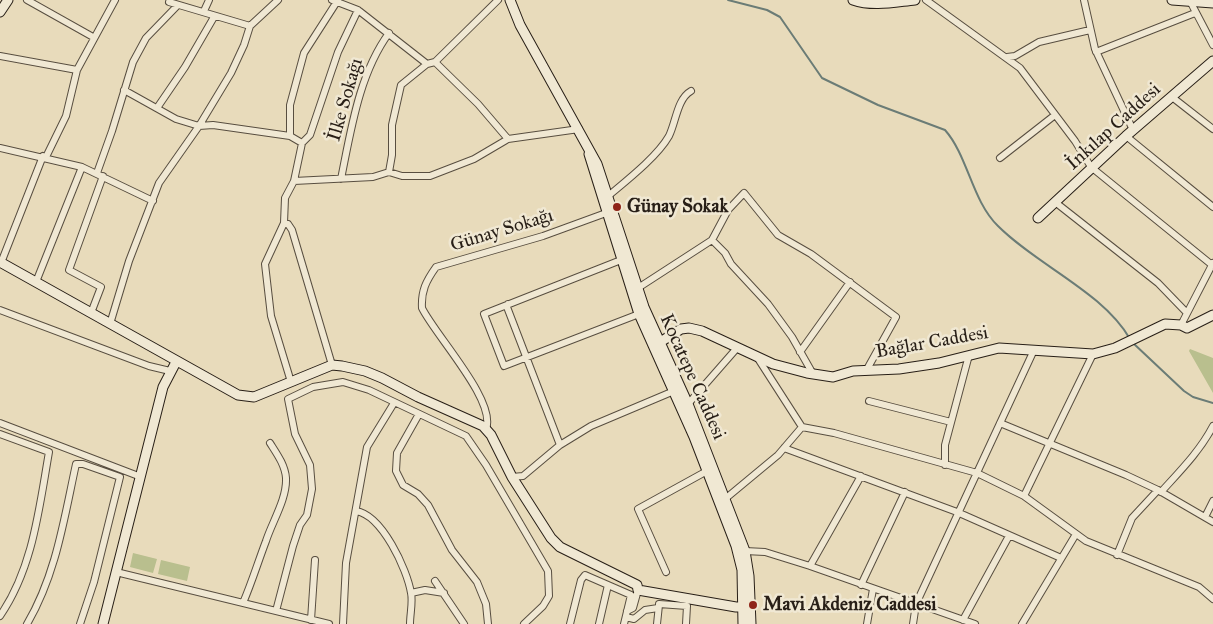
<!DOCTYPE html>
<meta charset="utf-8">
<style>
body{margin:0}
canvas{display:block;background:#e8dbbb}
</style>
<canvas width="1213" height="624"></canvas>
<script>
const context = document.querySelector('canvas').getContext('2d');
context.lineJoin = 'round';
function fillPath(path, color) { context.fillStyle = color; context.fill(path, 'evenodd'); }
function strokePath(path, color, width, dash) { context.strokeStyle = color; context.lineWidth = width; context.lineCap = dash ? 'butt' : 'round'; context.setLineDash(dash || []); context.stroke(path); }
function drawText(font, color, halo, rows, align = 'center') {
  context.font = font + ' "IM FELL Great Primer",serif'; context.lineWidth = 5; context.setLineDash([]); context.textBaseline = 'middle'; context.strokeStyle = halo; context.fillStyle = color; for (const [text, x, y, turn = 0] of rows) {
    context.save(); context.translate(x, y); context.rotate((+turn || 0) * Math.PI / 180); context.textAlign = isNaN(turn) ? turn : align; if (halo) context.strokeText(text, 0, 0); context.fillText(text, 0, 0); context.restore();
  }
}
fillPath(new Path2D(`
 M1190,349L1213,358V393L1189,351Z
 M133,553L157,559L153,573L130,567Z
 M161,560L190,567L187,581L158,574Z`), '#b9bf8e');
strokePath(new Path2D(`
 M728,0L767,10L780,17L822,78L878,105L945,130C968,156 972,201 998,226C1038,266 1103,292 1130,339
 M1133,343L1184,391L1193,397L1213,403`), '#6b7c76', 2);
const street = new Path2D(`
 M27,0L93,37
 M332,0L358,10
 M926,0L1020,68L1075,141L1091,167L1212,265
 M1084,0L1095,49L1133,130
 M1190,1L1213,45
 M169,2L250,26
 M204,11L209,0
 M1096,52L1195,13
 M0,56L77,70
 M1007,57L1015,56L1039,42L1090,30
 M435,62L478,104L508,139
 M124,90L176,119L199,126L213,125L290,136V105L304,53L338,0
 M1172,97L1213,129
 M157,108L185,67L214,17
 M290,136L302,143L301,148L294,181L285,198L284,223L265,264L271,316L291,382
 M1126,136L1213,207
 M302,143L310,135L338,52L358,10L427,64
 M0,148L82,167L153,201
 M46,157L66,116L77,70L115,0
 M1000,158L1055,115
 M389,172L402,176H430L474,159L508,139L579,129
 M97,173L112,131L133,62L146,38L177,6
 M341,179C351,130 359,74 389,33
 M294,181L373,177L389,172L392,155V125L401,85L427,64L435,62L498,0
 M607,197C626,181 657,157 669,136C676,122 677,99 691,91
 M1055,202L1158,283L1187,313
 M284,223L288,224L292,230L332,365
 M712,240L725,253L731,264L768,304L792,337L813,374
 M621,260L484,314L504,366L639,314
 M1,263L43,156
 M36,282L82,167
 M638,288L712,240L728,210L744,193L778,235L811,254L896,317L866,371
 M508,304L507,307L560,445
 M0,310L149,366L170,371
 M91,313L101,287L69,270L103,176
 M110,324L129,261L159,183L199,126L231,73L244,45L250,26L278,0
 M1181,325L1213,263
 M800,352L850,282
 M869,401L951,422
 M688,404L737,348
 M419,414L397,453L396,471L403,485L418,494L428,505L452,550L477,582L486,604L488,624
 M0,423L141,477
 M1000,423L1126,475L1158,490L1213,522
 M802,427L834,433L977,473L1024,496L1086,541L1199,587L1213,599
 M486,429C497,401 435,335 422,308C421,291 426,281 436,267L543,236L606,213
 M0,434L49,452C39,509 33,568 0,616
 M784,448L957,512L1061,558
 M945,465V445L969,355
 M512,477L523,476L560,445L591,426L674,391
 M1161,492C1180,471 1200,451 1213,426
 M1024,496L1093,354
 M725,499L778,455L802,427L757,357
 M356,511C382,515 407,569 411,593C413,602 410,614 410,624
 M1205,517L1213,501
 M745,551L765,552L810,566L975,624
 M1117,555L1132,518L1158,490
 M810,566L861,476
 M116,572L329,624
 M666,572L638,509L707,471
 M435,581L464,624
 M861,585L905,492
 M411,593L425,590L444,593
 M243,603C252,582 258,562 266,541C272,522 287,499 286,478C285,465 277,454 270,443
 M659,604L687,606L686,624
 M276,611L293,546L300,525L307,515L312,489L310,465L295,434L288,399L313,387L343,382L369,390L466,436L486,465L548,571L549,596L543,606L524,624
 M627,611L633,608L638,590
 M626,617L634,619L645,610L658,608
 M311,620L315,560
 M963,620L1009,536
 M27,624C56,575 64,519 76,464H83L120,477L94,582L80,624
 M343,624L346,563L367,447L394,403
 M570,624L581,580L585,575L631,595L624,624
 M599,624L608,585
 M657,624L659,605
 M867,624L873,589
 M913,624L916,604L1034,350
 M1022,624L1076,534`);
const secondary = new Path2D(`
 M510,0L520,25L597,164L644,307L688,404L745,551L749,576L751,624
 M853,0C873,7 895,2 915,0
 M1172,0L1213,3
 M0,12L8,0
 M589,154L639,314L694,437L736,546L742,570L743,624
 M1038,218L1126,136L1213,61
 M0,262L238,395L254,397L332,365L342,366L365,371L382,378L418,397L483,426L491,435L512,477L551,538L560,547L637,585L638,590L736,607L750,606
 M654,346L681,329L689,328L702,331L773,364L807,373L833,377L853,371L899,369L939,363L999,348L1093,354L1115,348L1165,324L1181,325L1187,328L1213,315
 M103,624L163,387L176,362`);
strokePath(street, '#584e40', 8);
strokePath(secondary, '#281f17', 11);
strokePath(street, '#f0e8d3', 6);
strokePath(secondary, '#f0e8d3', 9);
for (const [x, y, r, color] of [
 [617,207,5,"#8f2418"],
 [753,605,5,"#8f2418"]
]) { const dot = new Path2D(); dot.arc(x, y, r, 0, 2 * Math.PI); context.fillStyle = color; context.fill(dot); strokePath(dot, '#f0e8d3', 2); }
drawText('19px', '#281f17', '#f0e8d3', [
 ["İlke Sokağı",346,100,-74],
 ["İnkılap Caddesi",1114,127,-42],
 ["Günay Sokağı",502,231,-17],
 ["Bağlar Caddesi",932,343,-10],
 ["Kocatepe Caddesi",692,377,66]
]);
drawText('bold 19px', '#281f17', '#f0e8d3', [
 ["Günay Sokak",627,207],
 ["Mavi Akdeniz Caddesi",763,605]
], 'left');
</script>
